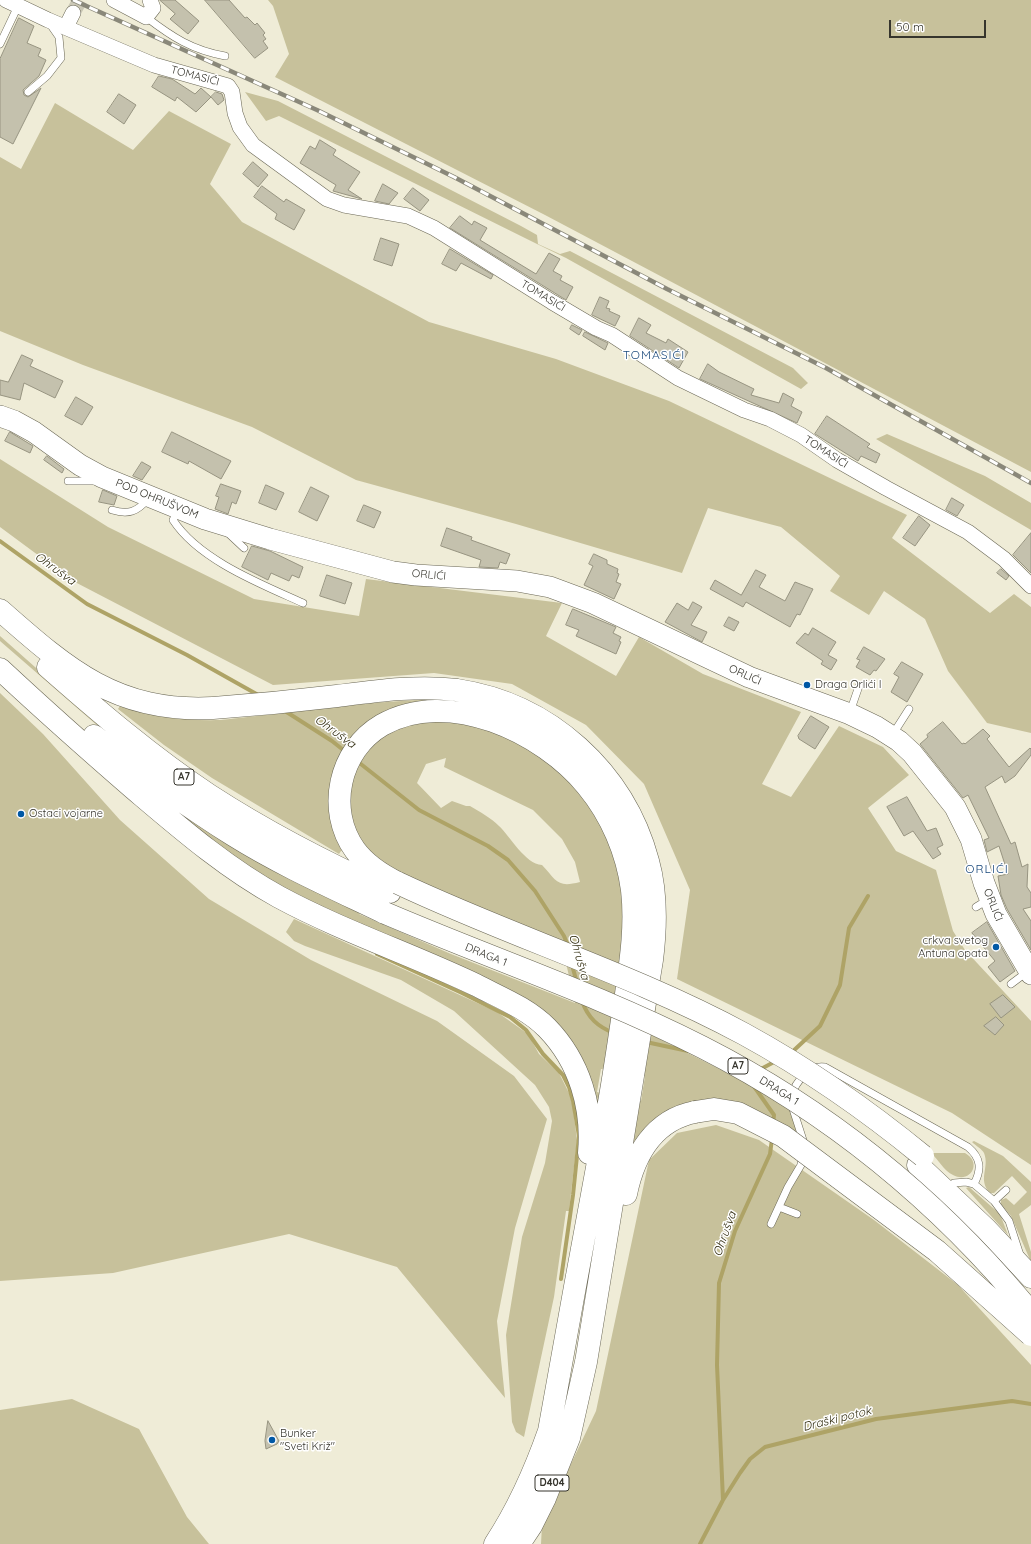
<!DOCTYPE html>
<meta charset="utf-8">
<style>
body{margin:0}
#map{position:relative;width:1031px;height:1544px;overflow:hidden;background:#efecd7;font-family:Quicksand,sans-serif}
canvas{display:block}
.scale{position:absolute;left:889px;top:20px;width:97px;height:18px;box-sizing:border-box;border:2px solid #36352d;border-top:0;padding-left:5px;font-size:12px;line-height:14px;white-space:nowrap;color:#36352d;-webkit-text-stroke:3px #fff;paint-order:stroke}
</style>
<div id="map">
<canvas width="1031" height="1544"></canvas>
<div class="scale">50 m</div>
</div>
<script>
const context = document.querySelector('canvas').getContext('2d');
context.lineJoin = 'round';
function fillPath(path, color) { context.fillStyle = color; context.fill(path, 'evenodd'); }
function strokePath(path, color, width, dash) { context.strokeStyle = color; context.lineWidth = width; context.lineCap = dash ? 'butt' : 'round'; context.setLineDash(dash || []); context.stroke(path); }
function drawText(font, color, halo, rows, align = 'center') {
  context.font = font + ' Quicksand,sans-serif'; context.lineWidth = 3; context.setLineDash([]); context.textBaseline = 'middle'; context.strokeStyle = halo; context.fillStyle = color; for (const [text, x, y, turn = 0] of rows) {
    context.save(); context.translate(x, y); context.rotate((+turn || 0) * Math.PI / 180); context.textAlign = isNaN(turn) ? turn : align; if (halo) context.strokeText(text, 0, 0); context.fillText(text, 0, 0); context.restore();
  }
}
fillPath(new Path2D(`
 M268,0H1031V472L545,215L275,77L289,54L273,6Z
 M245,92L278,101L521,226L537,235L538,244L560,254L570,251L793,368L808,383L801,389L566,258L537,244L279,116L266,121Z
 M55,103L133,150L169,111L231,144L210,184L242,222L429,322L556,359L669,401L907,515L892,538L990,613L1014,594L1031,607V733L987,723L948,671L925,619L884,591L869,615L830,591L840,576L781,527L708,508L682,573L516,524L356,480L252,427L83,365L0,331V157L21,169Z
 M887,434L985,476L1031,503V530L876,439Z
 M0,459L108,527L254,599L359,616L366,579L562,603L546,636L616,676L639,637L703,674L801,712L762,784L791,797L839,726L883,747L909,775L868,808L896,851L936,870L953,931L965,950L1031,1021V1165L952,1113L677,979L690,890L644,784L586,725L512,684L434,673L273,685L73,581L0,527Z
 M0,636L70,698L130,747L114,740L0,641Z
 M0,693L43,734L120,820L209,899L311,960L437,1021L514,1076L547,1119L515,1228L497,1321L505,1398L397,1267L289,1234L113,1273L0,1281Z
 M417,700L439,701L537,753L571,783L598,816L663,959L652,1035L745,1082L790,1109L798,1136L694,1101L630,1147L638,1101H641L645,1076L601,1069L597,1092L601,1093L598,1110L568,1045L267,881L168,807L171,804L361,910L359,914L451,954L575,1003L562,945L384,866L360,840L341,851L339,854L212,778L164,745L118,709L120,706C152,717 187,721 221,720L371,703ZM446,758L444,767L533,810L562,839L575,862L580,882C557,888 557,881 542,865C525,864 510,836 499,826C491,818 480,812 470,806H466L452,801L441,808L417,783L426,764Z
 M294,919L497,1012L528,1034L539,1054L559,1073L570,1095L573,1108L577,1140L569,1211H566L554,1297L524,1437L516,1432L512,1422L506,1335L522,1237L545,1163L552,1121L549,1107L535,1085L454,1011L401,980L305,946L294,941L286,932Z
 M716,1125L759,1140L874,1220L958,1285L1031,1365V1544H541L542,1525L596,1411L649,1160L677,1133Z
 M974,1141L1003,1156L1031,1182V1205L1019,1214L1031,1252V1262L1011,1216L1001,1204V1200L1006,1198L1014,1205L1027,1192L1012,1176L994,1193H990C977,1179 990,1168 984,1153C982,1149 976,1146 972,1142Z
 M931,1153H965C983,1163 970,1184 953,1175C943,1170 939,1160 931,1153Z
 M969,1187L1000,1214L1008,1235L966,1188Z
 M72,1399L139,1429L187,1517L209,1544H0V1410Z`), '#c7c19b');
strokePath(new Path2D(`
 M0,541L87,604L187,655L260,696
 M285,711L332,741L347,753
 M357,761L419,810L488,846L508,860L535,891L564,936L568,946
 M377,954L462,993L510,1017L526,1030L543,1054L563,1075L569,1087L573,1101L579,1136L573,1195L561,1279
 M572,965L577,983
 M582,1001C588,1018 598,1027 614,1033
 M646,1042L688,1051
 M791,1053L820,1026L840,985L849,928L868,896
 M759,1070L776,1061
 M753,1085L774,1115L773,1124
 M723,1500L717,1365L719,1283L735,1231L770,1154L772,1139
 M700,1544L723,1500L740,1473L750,1459L765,1447L876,1419L1012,1401L1031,1404`), '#aea366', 4);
const building = new Path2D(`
 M160,0H175L199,21L188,34L170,19L175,14Z
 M205,0H229L245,18L247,17L255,25L257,23L265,33L263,35L266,39L263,41L268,48L255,58Z
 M19,18L34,26L27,43L41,49L38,56L46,60L39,76L23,90L24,95L28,97L41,88L13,144L0,137V59Z
 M159,76L172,79L195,94L201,88L211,97L196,112L177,97L175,101L152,87Z
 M216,92L222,94L224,100L218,105L211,97Z
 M119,94L136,105L124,124L107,112Z
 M320,140L336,150L333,155L360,172L348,190L362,199L333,191L336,185L300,163L310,146L315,149Z
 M253,162L268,175L258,187L243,174Z
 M383,184L398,193L389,204L375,201Z
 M262,186L284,202L286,199L305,210L294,230L275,219L277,214L254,197Z
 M413,188L429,200L420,211L404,199Z
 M460,216L472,225L474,221L487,228L480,240L536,274L549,253L560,259L553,271L562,276L560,280L573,287L566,300L450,228Z
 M381,238L399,244L392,266L374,260Z
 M450,249L493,275L491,279L461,263L456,271L442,264Z
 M600,297L609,301L606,308L610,309L609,311L620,316L615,326L592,315Z
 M639,318L651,325L646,333L666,343L668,339L688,352L679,368L630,336Z
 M572,325L582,330L579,335L570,329Z
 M585,332L608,343L605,350L583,336Z
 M22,355L33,360L30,366L63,381L55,398L24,383L20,400L0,395V380L8,382Z
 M708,364L719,372L754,389L751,395L779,403L783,393L794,399L791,406L802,412L797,423L700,379Z
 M76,397L93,407L82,425L65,416Z
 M827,416L870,444L867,447L880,454L876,463L861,456L858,461L815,434Z
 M10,432L33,446L30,453L5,441Z
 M172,432L231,461L221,479L189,461L188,464L162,452Z
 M47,456L64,469L62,473L44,460Z
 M142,462L151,467L142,480L133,476Z
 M221,484L241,491L236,504L232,502L228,514L215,509L219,497L216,496Z
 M266,485L284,493L276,510L259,503Z
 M311,487L329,496L317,521L299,512Z
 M103,490L117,496L114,505L99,502Z
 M952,498L964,505L957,516L946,510Z
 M364,505L381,512L374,528L357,521Z
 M919,516L930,525L915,546L903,538Z
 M447,528L472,537L471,540L510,554L506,564L500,562L498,568L479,567L481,560L441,546Z
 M1031,533V573L1013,555Z
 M252,546L270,551L303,567L299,578L292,575L289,581L271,573L268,580L242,567Z
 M594,554L607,560V564L618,569L617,573L619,574L616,582L621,584L614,599L584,585L593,566L589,564Z
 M1001,569L1009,576L1006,580L997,573Z
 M756,570L766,575L759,587L785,601L795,582L813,589L800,615L797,614L790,627L746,602L743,607L710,589L715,580L741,595Z
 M327,575L352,583L345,604L320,596Z
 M693,602L702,607L691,625L707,632L702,642L665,622L677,603L688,610Z
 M573,609L616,627L613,633L621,637L619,641L621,642L616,654L576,636L579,630L566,625Z
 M729,617L739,622L734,631L724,626Z
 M813,628L836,642L828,655L837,660L831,670L821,664L823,661L796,643L805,633L808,635Z
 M864,647L885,659L876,671L874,670L870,675L856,667L860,660L857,659Z
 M902,662L923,674L907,702L891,692L899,677L894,674Z
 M811,716L829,727L815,749L799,739L798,736Z
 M943,722L962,744L964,743L965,744L983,729L990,736L987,739L1009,767L1030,748L1031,749V755L1015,776L1005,783L1002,776L985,787L1011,844L1015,842L1022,867L1028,864L1027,887L1031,893V907L1023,909L1031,921V950L1007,909L1001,895L998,876L1008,874L999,846L987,852L984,840L989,838L968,795L963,798L920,744L928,737L927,735Z
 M907,797L927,831L936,828L943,845L937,848L941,854L933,859L913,831L904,836L887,807Z
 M987,922L1015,971L1000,982L988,967L995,961L972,933Z
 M1003,995L1015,1007L1001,1018L990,1004Z
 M996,1017L1004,1025L995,1035L984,1026Z
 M268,1421L279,1441L277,1444L266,1449L265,1441Z`);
fillPath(building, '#c4c1ad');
strokePath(building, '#979481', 1);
strokePath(new Path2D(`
 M73,13L80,0`), '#cac7b5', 15, [15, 8]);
const lane = new Path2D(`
 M146,17C172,37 192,50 225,56
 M0,44L18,6
 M28,92L47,76L61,58L59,37L50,24
 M68,481H96
 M112,510C128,515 137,512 148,499
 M178,510L173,520C199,560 261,584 303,603
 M228,533L244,548
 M850,712L859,686
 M893,734L909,709
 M976,907L989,899
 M1011,984L1027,972
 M792,1095C795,1082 811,1064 825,1067L968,1147C981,1158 982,1169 974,1184
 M954,1183L966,1182L974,1184L994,1201L1009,1221L1020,1255
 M994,1201L1006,1190
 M779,1207L797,1214
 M771,1224L788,1187L801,1165L803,1140L792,1106`);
const street = new Path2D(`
 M6,0L48,20L154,65L228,86L232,92L235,113L240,127L253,145L327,199L344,205L408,216L434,228L552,302L596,328L612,335L678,378L744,410L770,419L801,435L837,460L886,488L968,532L1004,559L1031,586
 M114,0L146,17L153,8L150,0
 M66,27L73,13`);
const secondary = new Path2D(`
 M0,416L14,421L34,432L80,465L102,477L205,519L270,539L393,572L416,575L517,581L550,587L593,603L749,677L850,714L877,727L899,741L912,753L955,807L971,839L984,883L996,914L1031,974`);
const highway = new Path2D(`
 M0,610C68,670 117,713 213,708C255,705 296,701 337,696C376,691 417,685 457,690C550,704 624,772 648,861C657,893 656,928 652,960L586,1362L569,1438L545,1498L531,1526L519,1544
 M48,667C99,712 152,757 209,795C266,832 328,864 390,892
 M0,669C44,710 89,750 134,789C180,828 226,868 279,897C342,931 411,954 476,985C501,998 527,1008 547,1028C580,1062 593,1108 589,1153
 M94,736C139,771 185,805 233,835C281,865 333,888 385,913
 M398,883C382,875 366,865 355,850C326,810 339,750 382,725C448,687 543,732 587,786C611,815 627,852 632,890C636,925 631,959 626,994C620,1032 615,1070 608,1108C588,1216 568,1323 549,1431C535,1471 518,1509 495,1544
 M918,1165L986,1229L1031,1277
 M626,1194C634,1155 654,1120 695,1112`);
strokePath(lane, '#6a6755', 8);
strokePath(street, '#6a6755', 16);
strokePath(secondary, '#6a6755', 22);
strokePath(highway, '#6a6755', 23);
strokePath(lane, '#fff', 7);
strokePath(street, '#fff', 15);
strokePath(secondary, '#fff', 21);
strokePath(highway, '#fff', 22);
const rail = new Path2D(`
 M73,0L317,110L454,177L667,289L826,368L1031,483`);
strokePath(rail, '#8a887a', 4.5);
strokePath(rail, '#fff', 3, [9]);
const highwayBridge = new Path2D(`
 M398,883C512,937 633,974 744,1034C808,1069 867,1110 923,1156
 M385,913C490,958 600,995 702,1047C830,1112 940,1202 1031,1313
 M695,1112L714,1109L738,1113L783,1136L937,1251L1031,1335`);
strokePath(highwayBridge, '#6a6755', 23, []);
strokePath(highwayBridge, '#fff', 22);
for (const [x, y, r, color] of [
 [807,685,4,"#0058a5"],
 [21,814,4,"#0058a5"],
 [996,947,4,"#0058a5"],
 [272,1440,4,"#0058a5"]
]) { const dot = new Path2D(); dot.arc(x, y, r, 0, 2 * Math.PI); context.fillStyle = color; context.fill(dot); strokePath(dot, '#fff', 1.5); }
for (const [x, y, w] of [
 [184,777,20],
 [738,1066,20],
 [552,1483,34]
]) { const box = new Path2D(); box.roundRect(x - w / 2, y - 8, w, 16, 3); context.fillStyle = '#fff'; context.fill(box); strokePath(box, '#36352d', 1); }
drawText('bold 10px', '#36352d', null, [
 ["A7",184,777],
 ["A7",738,1066],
 ["D404",552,1483]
]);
drawText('11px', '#36352d', '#fff', [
 ["TOMASIĆI",195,76,15],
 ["TOMASIĆI",543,296,31],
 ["TOMASIĆI",826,452,33],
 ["POD OHRUŠVOM",157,499,22],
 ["ORLIĆI",429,575,5],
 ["ORLIĆI",745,675,24],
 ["ORLIĆI",993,905,68],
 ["DRAGA 1",486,955,22],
 ["DRAGA 1",779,1091,32]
]);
drawText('11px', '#36352d', '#fff', [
 ["Draga Orlići I",815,685],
 ["Ostaci vojarne",29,814],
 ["crkva svetog",988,941,"right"],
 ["Antuna opata",988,954,"right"],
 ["Bunker",280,1434],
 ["\"Sveti Križ\"",280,1447]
], 'left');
context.letterSpacing = '1px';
drawText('12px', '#19487b', '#fff', [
 ["TOMASIĆI",654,355],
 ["ORLIĆI",987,869]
]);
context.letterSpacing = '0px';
drawText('italic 12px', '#312c0f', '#fff', [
 ["Ohrušva",55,569,36],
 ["Ohrušva",335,732,36],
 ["Ohrušva",579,957,74],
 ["Ohrušva",725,1234,-70],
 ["Draški potok",837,1419,-14]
]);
</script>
